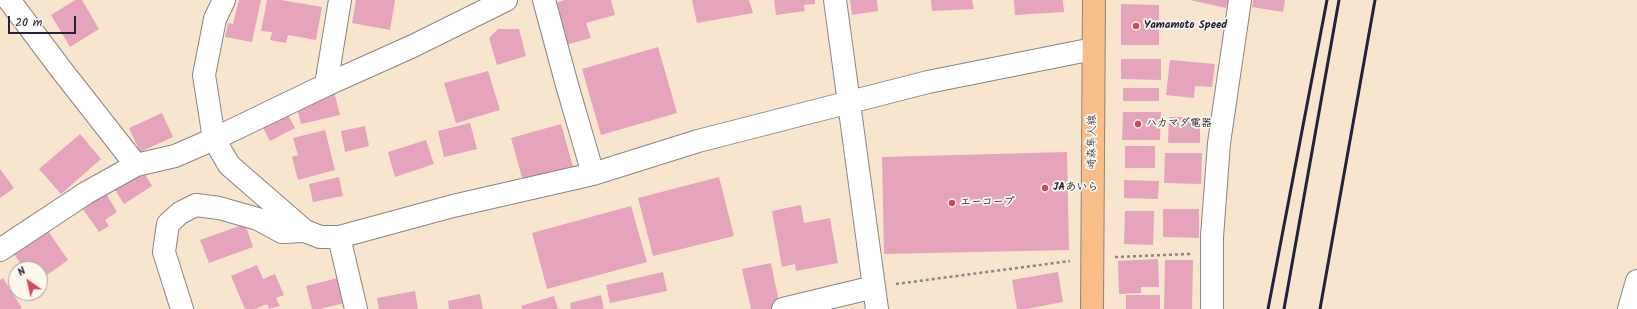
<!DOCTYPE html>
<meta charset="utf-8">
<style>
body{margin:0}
#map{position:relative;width:1637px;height:309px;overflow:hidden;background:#f7e5ce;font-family:Kalam,sans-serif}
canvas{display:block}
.north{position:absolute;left:8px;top:261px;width:40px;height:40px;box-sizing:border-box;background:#fbf7ec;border:1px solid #a4a2a5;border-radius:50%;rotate:326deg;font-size:11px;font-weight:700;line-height:16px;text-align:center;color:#22223b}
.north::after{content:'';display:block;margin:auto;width:14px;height:18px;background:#d1495b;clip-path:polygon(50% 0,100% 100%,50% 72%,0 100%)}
.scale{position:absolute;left:8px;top:16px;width:68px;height:18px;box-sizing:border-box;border:2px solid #22223b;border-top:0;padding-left:5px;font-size:12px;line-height:14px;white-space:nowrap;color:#22223b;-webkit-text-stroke:3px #fbf7ec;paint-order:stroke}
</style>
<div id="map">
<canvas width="1637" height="309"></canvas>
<div class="north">N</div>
<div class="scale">20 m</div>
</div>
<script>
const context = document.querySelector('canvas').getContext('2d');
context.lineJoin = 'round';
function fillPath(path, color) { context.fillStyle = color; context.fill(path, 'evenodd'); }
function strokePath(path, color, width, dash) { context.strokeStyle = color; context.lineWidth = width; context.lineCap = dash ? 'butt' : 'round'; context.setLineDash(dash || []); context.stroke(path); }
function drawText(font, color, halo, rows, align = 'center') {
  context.font = font + ' Kalam,"Klee One",sans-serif'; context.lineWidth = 3.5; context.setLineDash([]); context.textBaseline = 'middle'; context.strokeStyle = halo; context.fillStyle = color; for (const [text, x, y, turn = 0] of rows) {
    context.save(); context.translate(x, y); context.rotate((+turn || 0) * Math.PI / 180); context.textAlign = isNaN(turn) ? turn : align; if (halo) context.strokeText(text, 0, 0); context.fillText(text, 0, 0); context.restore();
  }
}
fillPath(new Path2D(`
 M75,0H82L99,29L70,47L51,15Z
 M239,0H261L252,42L225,37L228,23L233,24Z
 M267,0H281L322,7L316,40L288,35L286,43L270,40L272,32L261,31Z
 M356,0H395L390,30L352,23Z
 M565,0H611L615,15L586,23L591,38L566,45L554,3Z
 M692,0H749L753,13L697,23Z
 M774,0H815V4L804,5L805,11L776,15Z
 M850,0H877L878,11L852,15Z
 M931,0H972L974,9L932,11Z
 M1014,0H1063L1064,12L1015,15Z
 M1190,0H1228L1226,8Z
 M1253,0H1285L1283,12L1252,7Z
 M1121,4L1159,5V45H1121Z
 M498,29H519L526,56L497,65L489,38Z
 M658,47L677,113L601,135L582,69Z
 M1121,59H1161V80L1121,79Z
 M1170,60L1215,64L1212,87L1195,86L1194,98L1166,95Z
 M488,71L500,110L456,123L444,83Z
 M1123,88H1159V101H1123Z
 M334,91L340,115L301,124L295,100Z
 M285,109L295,128L270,141L260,122Z
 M1123,112H1161L1160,140H1122Z
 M162,113L173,137L140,152L129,128Z
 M1169,117H1200V143H1168Z
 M470,123L477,149L444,157L438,131Z
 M561,124L573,167L523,181L511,138Z
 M365,126L369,146L345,152L341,131Z
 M325,130L335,170L298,180L292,157L298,155L293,138Z
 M80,134L101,159L61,194L39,169Z
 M426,140L434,164L395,177L388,152Z
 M1125,146H1155V168H1125Z
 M1067,152L1069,250L884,254L882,157Z
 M1165,153H1202L1201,184L1164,183Z
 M0,169L14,188L0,198Z
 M142,169L152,186L124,204L113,187Z
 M339,177L343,196L313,202L309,184Z
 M719,177L734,236L653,256L638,198Z
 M1124,180L1159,181L1158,199L1124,198Z
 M104,190L117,212L105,220L109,226L99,232L80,205Z
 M801,205L804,223L830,218L838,263L796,271L795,264L782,267L772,211Z
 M631,206L647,262L547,289L532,233Z
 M1163,209H1199V238L1163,237Z
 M1125,211H1154L1153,245L1124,244Z
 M245,224L253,247L209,263L200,240Z
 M48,231L68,260L40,280V269H24L14,254Z
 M1158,259L1159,287H1141V293L1119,294L1118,261Z
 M1165,260H1193L1192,309H1164Z
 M771,263L780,307L770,309H751L742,269Z
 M257,265L263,279L275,274L284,295L276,298L280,306L269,309L267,304L255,309H245L231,276Z
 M663,272L667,291L610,303L606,285Z
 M1058,272L1063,302L1026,309H1017L1012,280Z
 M3,278L22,308L20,309H0V280Z
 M338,278L344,303L320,309H312L306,286Z
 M415,291L418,309H379L377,298Z
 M480,294L483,309H449L448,301Z
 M601,295L604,309H571L570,303Z
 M1126,295H1160V309H1126Z
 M554,296L558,309H522L521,306Z`), '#e5a4bc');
const minor = new Path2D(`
 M9,0L60,68L136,165
 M224,0L215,19L204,75L214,139L229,165L305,231L320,237H339L453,206L593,174L698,141L928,82L1093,49
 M544,0L567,85L593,174
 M835,0L877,309
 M326,85L340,0
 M339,237L356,309
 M0,250L86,193L136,165L175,156L214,139L326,85L413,46L506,0
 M182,309L164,252L168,224L180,213L196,205L219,208L258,219L282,232L305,231
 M783,309L874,287
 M1212,309V237L1219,143L1240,0
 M1629,309L1637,281`);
const major = new Path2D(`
 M1092,309L1094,0`);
strokePath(minor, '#8c8484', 24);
strokePath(major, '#8c8484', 24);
strokePath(new Path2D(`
 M1115,257L1190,254
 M896,284L1070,261`), '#8c8484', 2.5, [3, 3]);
strokePath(minor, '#fff', 22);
strokePath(major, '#f8bd89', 22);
strokePath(new Path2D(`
 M1268,309L1327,0
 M1284,309L1339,0
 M1320,309L1375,0`), '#22223b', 3);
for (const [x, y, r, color] of [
 [1136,26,4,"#d1495b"],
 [1138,124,4,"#d1495b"],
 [1045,188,4,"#d1495b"],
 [952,203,4,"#d1495b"]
]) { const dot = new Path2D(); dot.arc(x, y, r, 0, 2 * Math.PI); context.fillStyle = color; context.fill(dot); strokePath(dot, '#fbf7ec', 1.5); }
drawText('bold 11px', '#22223b', '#fbf7ec', [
 ["Yamamoto Speed",1144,26],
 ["ハカマダ電器",1146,124],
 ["JAあいら",1053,188],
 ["エーコープ",960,203]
], 'left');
drawText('11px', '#22223b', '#fbf7ec', [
 ["崎森隼人線",1093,142,-90]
]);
</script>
